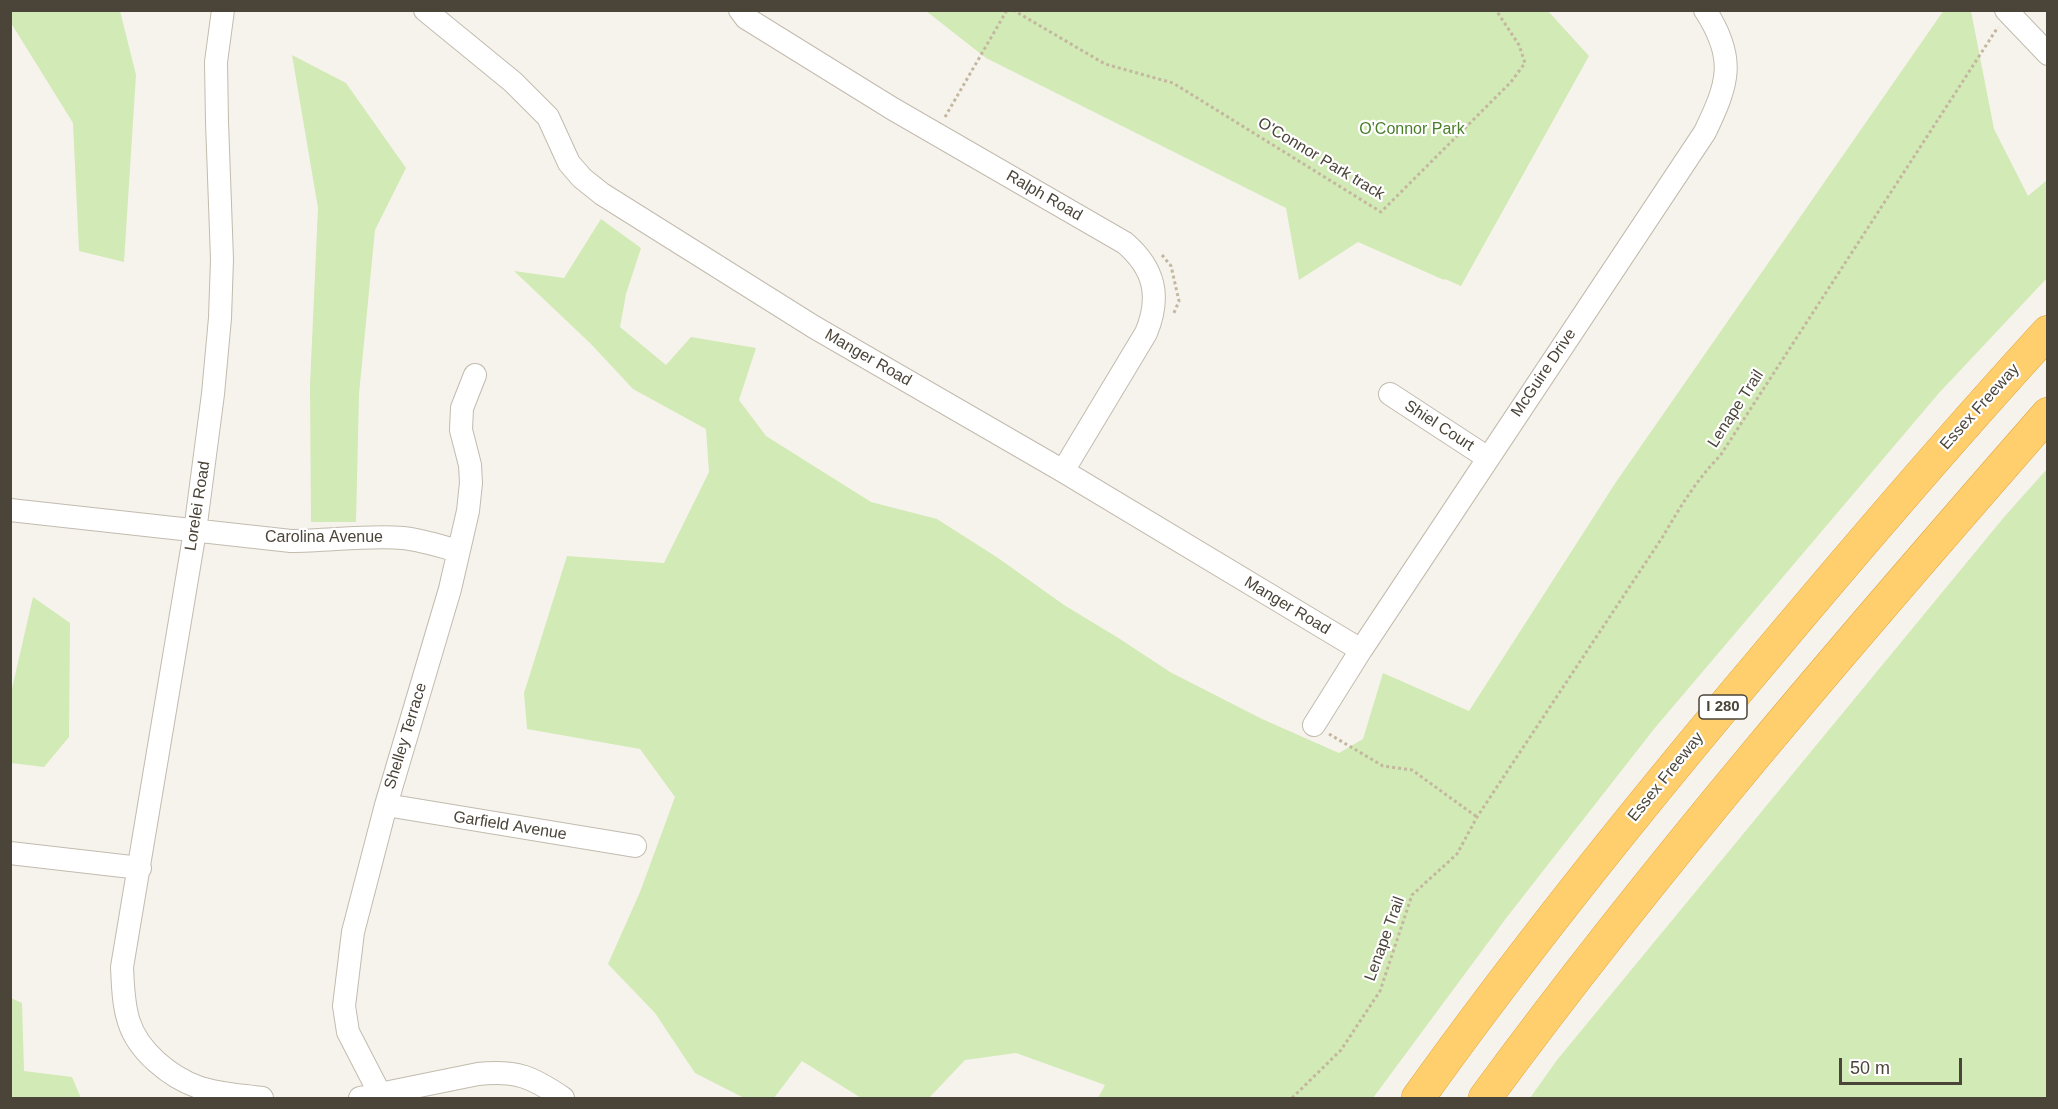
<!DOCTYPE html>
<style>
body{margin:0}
#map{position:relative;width:2058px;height:1109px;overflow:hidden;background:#f6f3ec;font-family:Arial,sans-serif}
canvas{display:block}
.frame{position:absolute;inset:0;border:12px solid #4b4439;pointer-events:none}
.scale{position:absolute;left:1839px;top:1058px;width:123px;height:27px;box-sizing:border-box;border:3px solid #4b4439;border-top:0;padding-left:8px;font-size:18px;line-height:21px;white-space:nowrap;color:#4b4439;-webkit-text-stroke:4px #fff;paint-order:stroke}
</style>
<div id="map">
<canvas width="2058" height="1109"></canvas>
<div class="frame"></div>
<div class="scale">50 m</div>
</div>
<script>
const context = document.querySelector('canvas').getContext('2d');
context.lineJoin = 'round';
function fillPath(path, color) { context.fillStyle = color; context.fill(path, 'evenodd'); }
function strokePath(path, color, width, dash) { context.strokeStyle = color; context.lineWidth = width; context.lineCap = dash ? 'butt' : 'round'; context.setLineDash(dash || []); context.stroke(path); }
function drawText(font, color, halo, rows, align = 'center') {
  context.font = font + ' Arial,sans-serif'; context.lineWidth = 4.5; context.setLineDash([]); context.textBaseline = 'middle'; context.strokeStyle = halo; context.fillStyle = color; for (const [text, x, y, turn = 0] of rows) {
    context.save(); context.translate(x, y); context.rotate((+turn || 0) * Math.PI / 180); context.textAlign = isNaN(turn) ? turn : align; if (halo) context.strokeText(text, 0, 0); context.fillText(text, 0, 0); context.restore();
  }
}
fillPath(new Path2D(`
 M11,10L120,11L136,75L124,262L79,251L73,123L11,23Z
 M1944,10L1971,11L1994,129L2028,196L2047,180V278L1939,393L1654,729L1507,917L1373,1098H1098L1105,1085L1016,1053L965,1060L929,1098H861L802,1061L774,1098H744L695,1073L655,1013L608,964L640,892L675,797L640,749L527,729L524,693L567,556L664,563L709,472L706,429L633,389L591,344L514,271L564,278L601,219L641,248L626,294L620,327L666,365L691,337L756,348L739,400L766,436L871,502L937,519L998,558L1064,605L1120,639L1170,672L1262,719L1339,753L1363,739L1383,673L1469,711L1616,482Z
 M926,11H1548L1589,56L1461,286L1445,279L1444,280L1358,242L1299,280L1286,208L986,58Z
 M292,55L346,83L406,168L375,230L359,394L356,522H311L310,385L318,208Z
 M2047,469V1098H1530L1557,1060L2005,516Z
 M33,597L70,623L69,737L44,767L11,763V693Z
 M11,998L22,1003L24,1071L72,1077L81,1098H11Z`), '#d2eab5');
const minor = new Path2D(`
 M223,10L216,62L217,122L222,259L220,318L213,394L195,531L122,967C123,985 123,1004 129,1022C138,1051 170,1077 198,1087C218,1094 241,1095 262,1098
 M425,10L513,82L548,117L569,163L582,178L602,194L814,327L1063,471L1361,650
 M740,10L746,18L893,109L1125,243C1155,269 1161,297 1146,333L1063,471
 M2006,10L2048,54
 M1390,394L1488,458
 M10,510L291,541C328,541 367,535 403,538C422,540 440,546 458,551
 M1314,725L1361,650L1705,132C1728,84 1737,59 1705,10
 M386,805L635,846
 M10,853L140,868
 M380,1094L348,1032L344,1006L353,932L386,805L450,589L468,511L471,483L470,465L461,430L462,408L475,375
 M360,1098L478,1074C517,1070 532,1077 563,1098`);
const highway = new Path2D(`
 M1418,1098C1526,947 1643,802 1763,660C1856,549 1950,439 2048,332
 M1485,1098C1660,860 1853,637 2048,414`);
strokePath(minor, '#c2bbae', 24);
strokePath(highway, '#e0a43c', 34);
strokePath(new Path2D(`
 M1013,10L1105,64L1173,83L1381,212L1511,82L1525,63L1519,45L1496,10
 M945,117L1007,10
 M1162,255L1171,266L1179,301L1173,315
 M1329,734L1383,766L1412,770L1477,817
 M1292,1098L1341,1050L1380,991L1412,895L1457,854L1477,817L1662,538C1679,509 1696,480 1720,456L1998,27`), '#c4b79f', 3, [3, 3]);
strokePath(minor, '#fff', 22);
strokePath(highway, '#ffcf6e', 33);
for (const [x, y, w] of [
 [1723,707,48]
]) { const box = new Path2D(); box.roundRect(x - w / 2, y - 12, w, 24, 4.5); context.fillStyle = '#fff'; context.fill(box); strokePath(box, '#4b4439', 1.5); }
drawText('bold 15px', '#4b4439', null, [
 ["I 280",1723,707]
]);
drawText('16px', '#4a7f2a', '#fff', [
 ["O'Connor Park",1412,130]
]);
drawText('16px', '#4b4439', '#fff', [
 ["O'Connor Park track",1321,159,31],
 ["Ralph Road",1044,196,30],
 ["Manger Road",868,358,30],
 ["McGuire Drive",1544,373,-56],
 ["Essex Freeway",1980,407,-48],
 ["Lenape Trail",1736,409,-57],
 ["Shiel Court",1439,426,33],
 ["Lorelei Road",198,506,-81],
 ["Carolina Avenue",324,538],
 ["Manger Road",1287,606,31],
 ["Shelley Terrace",406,736,-73],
 ["Essex Freeway",1666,777,-51],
 ["Garfield Avenue",510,826,9],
 ["Lenape Trail",1385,939,-70]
]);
</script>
